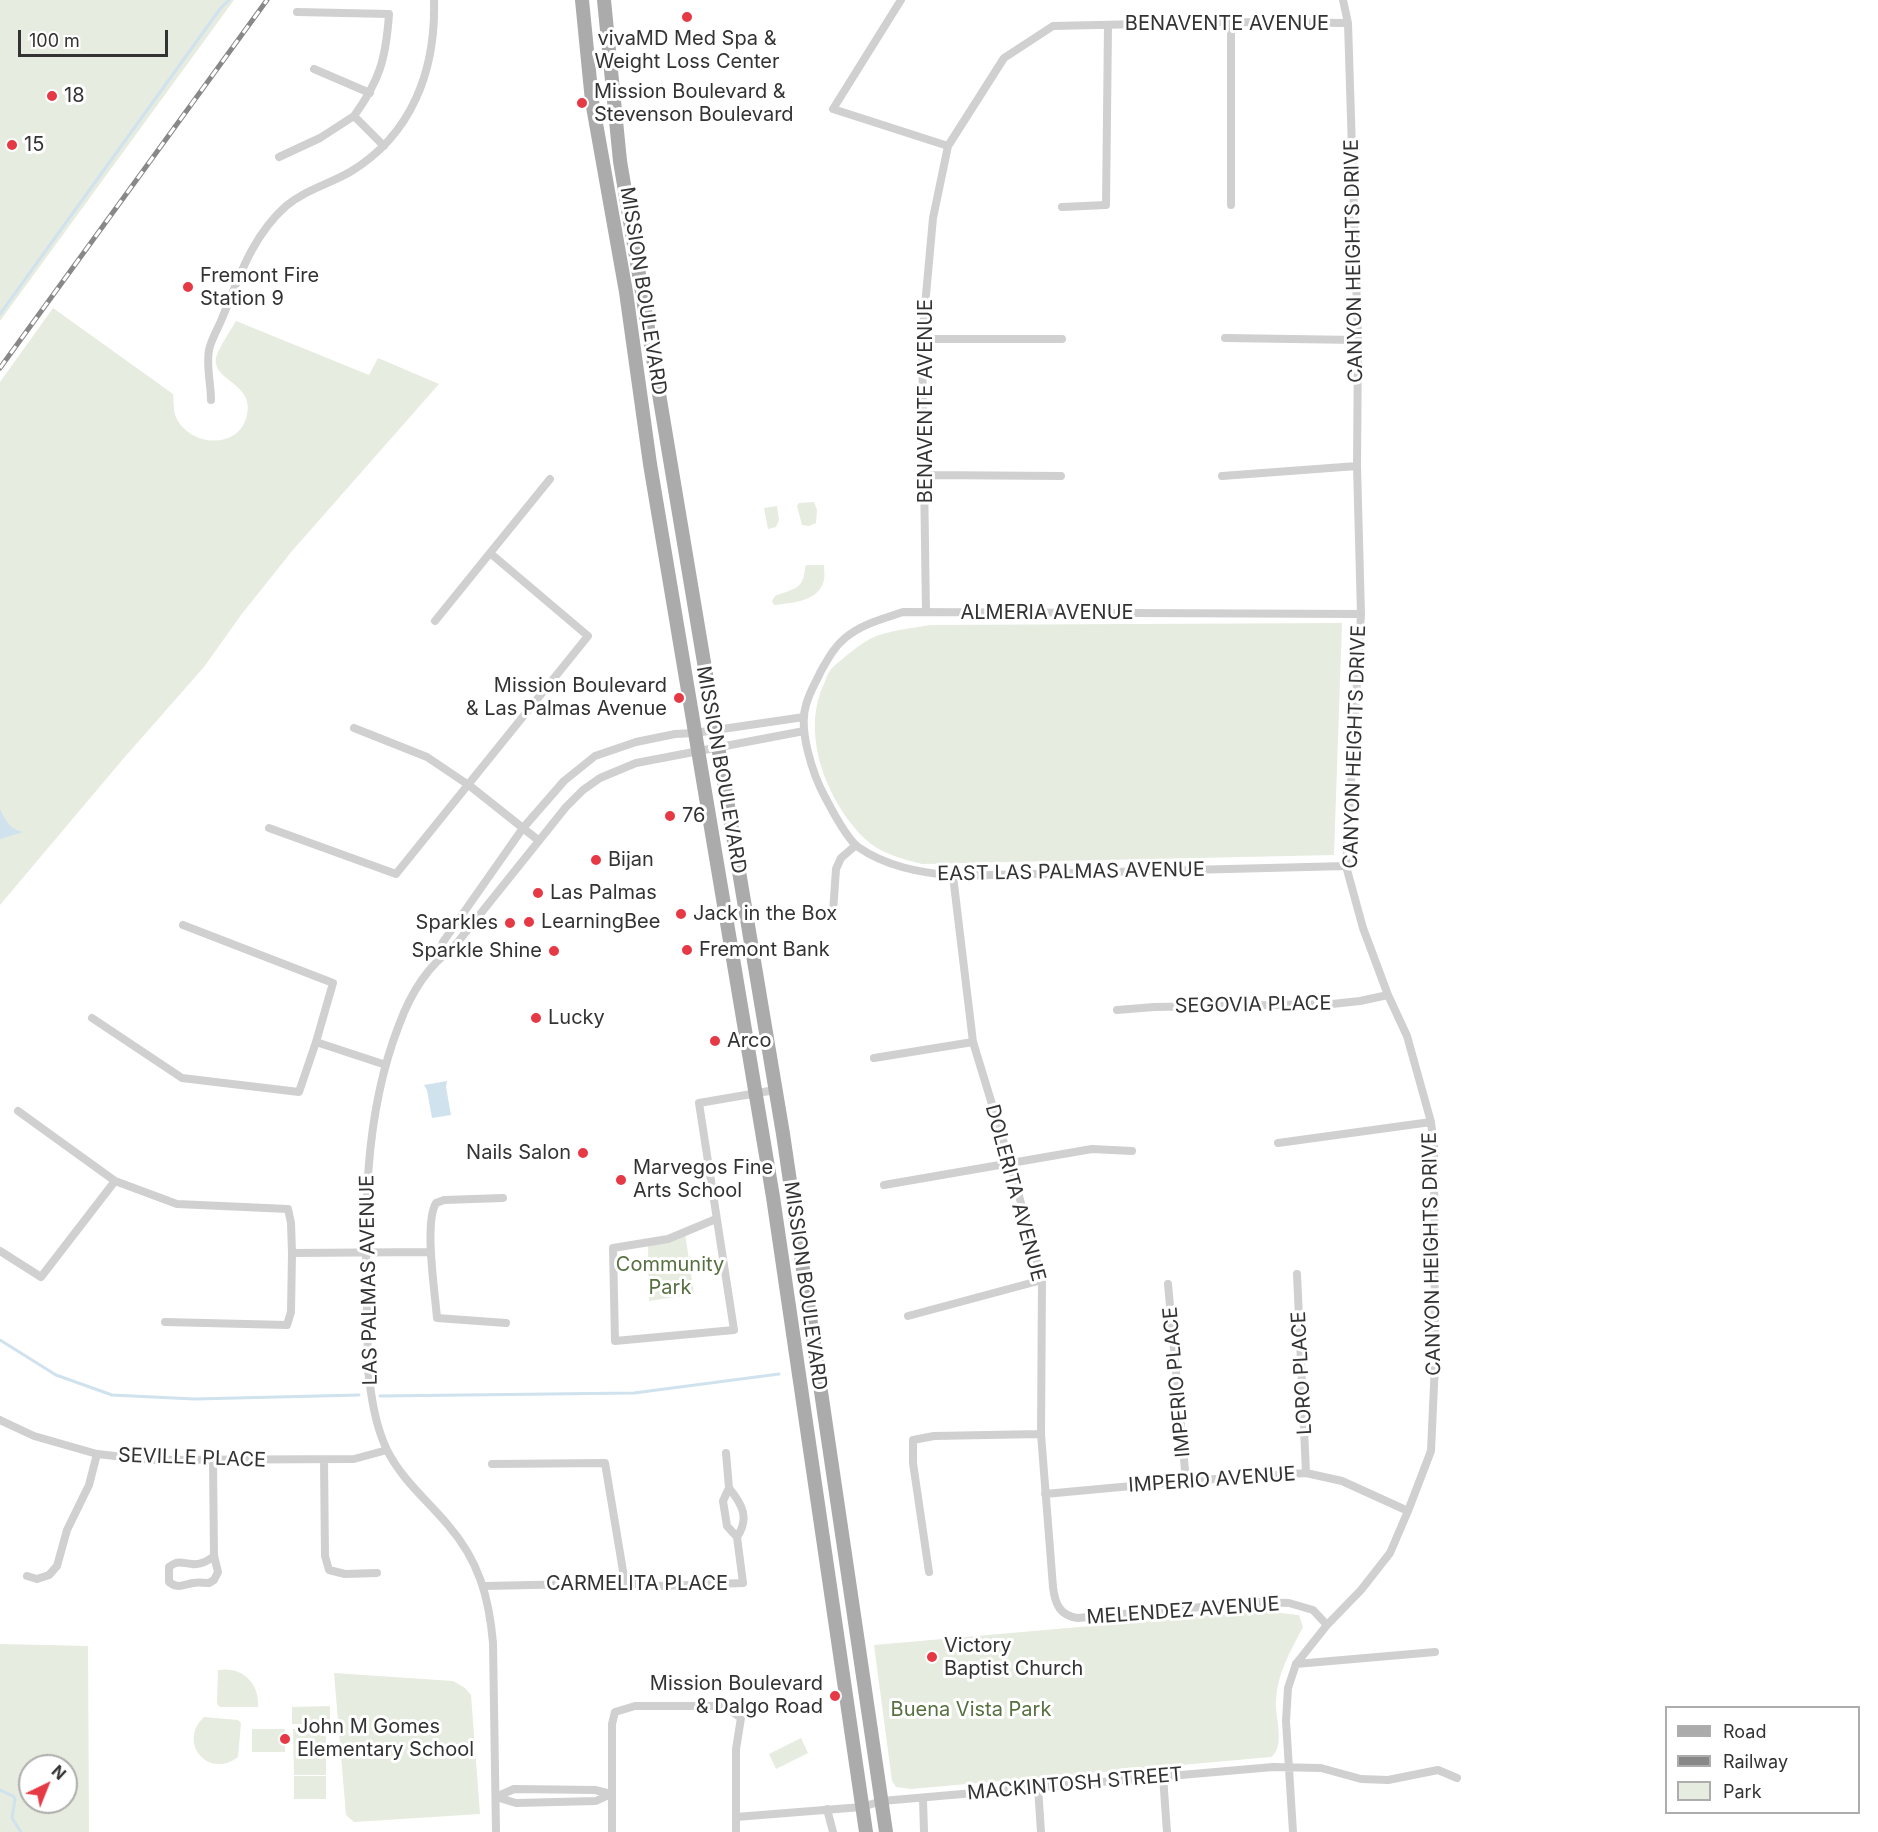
<!DOCTYPE html>
<style>
body{margin:0}
#map{position:relative;width:1878px;height:1832px;overflow:hidden;background:#fff;font-family:Inter,sans-serif}
canvas{display:block}
.legend{position:absolute;left:1665px;top:1706px;width:195px;height:108px;box-sizing:border-box;background:#fff;border:2px solid #adadad;margin:0;padding:8px 10px;list-style:none;font-size:18px;color:#333}
.legend li{display:flex;align-items:center;gap:12px;height:30px}
.legend b{width:30px;border:2px solid #adadad}
.north{position:absolute;left:18px;top:1754px;width:60px;height:60px;box-sizing:border-box;background:#fff;border:2px solid #adadad;border-radius:50%;rotate:43deg;font-size:16px;font-weight:700;line-height:24px;text-align:center;color:#333}
.north::after{content:'';display:block;margin:auto;width:21px;height:27px;background:#e63946;clip-path:polygon(50% 0,100% 100%,50% 72%,0 100%)}
.scale{position:absolute;left:18px;top:30px;width:150px;height:27px;box-sizing:border-box;border:3px solid #333;border-top:0;padding-left:8px;font-size:18px;line-height:21px;white-space:nowrap;color:#333;-webkit-text-stroke:4px #fff;paint-order:stroke}
</style>
<div id="map">
<canvas width="1878" height="1832"></canvas>
<ul class="legend">
<li><b style="height:8px;background:#ababab"></b>Road</li>
<li><b style="height:8px;background:#888"></b>Railway</li>
<li><b style="height:16px;background:#e6ecdf"></b>Park</li>
</ul>
<div class="north">N</div>
<div class="scale">100 m</div>
</div>
<script>
const context = document.querySelector('canvas').getContext('2d');
context.lineJoin = 'round';
function fillPath(path, color) { context.fillStyle = color; context.fill(path, 'evenodd'); }
function strokePath(path, color, width, dash) { context.strokeStyle = color; context.lineWidth = width; context.lineCap = dash ? 'butt' : 'round'; context.setLineDash(dash || []); context.stroke(path); }
function drawText(font, color, halo, rows, align = 'center') {
  context.font = font + ' Inter,sans-serif'; context.lineWidth = 6; context.setLineDash([]); context.textBaseline = 'middle'; context.strokeStyle = halo; context.fillStyle = color; for (const [text, x, y, turn = 0] of rows) {
    context.save(); context.translate(x, y); context.rotate((+turn || 0) * Math.PI / 180); context.textAlign = isNaN(turn) ? turn : align; if (halo) context.strokeText(text, 0, 0); context.fillText(text, 0, 0); context.restore();
  }
}
fillPath(new Path2D(`
 M0,0H234L0,321Z
 M53,308L173,394C174,401 173,411 176,417C188,445 235,451 246,419C258,383 212,382 216,358C218,349 231,330 236,321L369,375L378,358L439,384L292,551L241,615L204,667L123,759L0,905V382Z
 M814,502L817,510L816,523L809,526L802,525L797,506L799,503Z
 M777,506L779,520L776,527L768,529L764,508Z
 M807,565H824C824,570 825,576 824,580C819,602 791,603 774,605L772,601L775,596C791,589 804,591 805,567Z
 M1342,623L1334,855L922,864C902,859 879,853 864,838C827,801 800,734 824,684C826,679 828,672 832,668C841,660 861,643 872,638C886,631 914,628 930,625Z
 M685,1233L694,1294L649,1301L648,1243Z
 M1262,1611L1299,1615L1303,1627C1290,1652 1276,1675 1276,1705C1276,1720 1285,1747 1271,1757L911,1789L896,1787L892,1781L874,1645Z
 M0,1644L88,1646L89,1832H0ZM30,1766H66V1802H30Z
 M218,1670C242,1666 260,1683 258,1707H220L217,1704Z
 M334,1673L453,1681L465,1688L471,1695L480,1814L354,1822L346,1815Z
 M330,1706V1724H292V1707Z
 M204,1717L238,1720L241,1723L238,1757C208,1780 177,1742 204,1717Z
 M252,1729H285V1752H252Z
 M293,1729H326V1775H294Z
 M801,1738L808,1753L776,1769L769,1754Z
 M294,1776H326V1799H294Z`), '#e6ecdf');
fillPath(new Path2D(`
 M0,809C6,821 9,829 23,832L0,839Z
 M447,1081L446,1087L451,1115L432,1118L427,1090L424,1085Z`), '#cfe2ee');
strokePath(new Path2D(`
 M0,314L220,9L229,0
 M0,1340L56,1375L112,1395L194,1399L359,1395
 M380,1396L634,1393L779,1374
 M0,1790L13,1796L15,1799L12,1818L21,1832`), '#cfe2ee', 3);
strokePath(new Path2D(`
 M901,0L833,109L948,146
 M297,12L389,14C386,58 380,80 354,116L384,146
 M1231,22V205
 M314,69L370,93
 M279,157L320,138L354,116
 M1062,207L1106,205L1108,25
 M1225,338L1358,340
 M922,339H1062
 M211,400C211,385 206,365 209,350C211,339 219,327 223,316C239,277 253,235 286,206C305,190 329,184 350,172C412,135 436,70 434,0
 M925,475L1061,476
 M1222,476L1357,466
 M926,612L922,339L933,218L948,146L1004,58L1053,26L1231,22L1348,23
 M435,621L490,553
 M354,728L427,757L470,786L538,840
 M269,828L396,874L588,636L490,553L550,479
 M1346,866L953,876C919,872 887,867 858,847C846,838 832,810 825,797C813,775 798,730 806,705C809,693 816,682 821,671C828,659 834,647 845,638C862,624 882,619 903,612L1361,614
 M953,876L973,1042L1010,1163L1042,1280L1041,1434L1053,1587C1055,1604 1060,1616 1078,1618L1257,1602L1289,1603L1313,1610L1327,1625
 M833,912L836,869L841,858L856,845
 M438,959L443,942L523,828L564,781L595,756L636,742L675,734L695,733L804,717
 M1117,1010L1154,1007L1332,1004L1360,1001L1388,995
 M92,1018L182,1078L299,1092L316,1042L333,983L183,925
 M316,1042L386,1065
 M874,1058L973,1042
 M18,1111L115,1181L177,1204L288,1209L291,1223L292,1253L431,1252
 M1278,1143L1431,1122
 M884,1185L1092,1149L1132,1151
 M503,1198L444,1200L436,1203C424,1223 435,1292 437,1318L506,1323
 M716,1219L668,1239L613,1248L615,1341L734,1330L699,1103L775,1090
 M0,1251L41,1277L115,1181
 M1297,1274L1306,1473
 M1168,1284L1186,1481
 M908,1316L1042,1280
 M165,1322L287,1325L291,1312L292,1253
 M0,1420L34,1436L97,1454L152,1460L354,1459L387,1450
 M324,1460L325,1556L329,1570L345,1574L377,1573
 M213,1461L214,1556L218,1572L214,1580L209,1583C204,1583 198,1582 193,1583C183,1585 178,1589 169,1582V1567C178,1560 181,1563 192,1564C200,1565 208,1561 214,1556
 M492,1464L605,1463L625,1583
 M729,1488C742,1504 750,1518 737,1537
 M1045,1494L1186,1481L1306,1473L1342,1481L1408,1511
 M929,1572L913,1463V1440L934,1436L1041,1434
 M27,1576L37,1579L49,1575L57,1566L67,1530L89,1485L97,1454
 M485,1586L625,1583L662,1586L743,1583L737,1537L727,1526L723,1501L729,1488L726,1453
 M1296,1664L1435,1652
 M1163,1776L1167,1832
 M1038,1787L1041,1832
 M496,1797L516,1803L596,1801L611,1794
 M496,1797L514,1789L595,1790L611,1794
 M923,1798L924,1832
 M827,1809L833,1832
 M736,1817L862,1807L882,1801L1273,1767L1321,1768L1361,1779L1388,1780L1438,1770L1457,1778
 M496,1832L493,1643C489,1597 479,1561 448,1525C427,1500 402,1480 387,1450C375,1425 371,1396 368,1369C367,1254 356,1135 399,1025C410,995 426,967 453,948L566,807L583,790L600,778L636,763L804,731
 M612,1832V1724L615,1712L635,1706H724L741,1718L736,1749V1832
 M1293,1832L1286,1721L1288,1688L1296,1664L1327,1625L1361,1590L1390,1553L1408,1511L1431,1451L1435,1363L1434,1147L1431,1122L1407,1036L1388,995L1363,928L1346,866L1361,614L1357,466L1358,340L1348,23L1343,0`), '#d0d0d0', 8);
strokePath(new Path2D(`
 M582,0L592,101L626,292L650,464L773,1197L866,1832
 M604,0L620,161L783,1134L886,1832`), '#ababab', 14);
const rail = new Path2D(`
 M0,368L267,0`);
strokePath(rail, '#888', 5);
strokePath(rail, '#fff', 3, [9]);
for (const [x, y, r, color] of [
 [687,17,6,"#e63946"],
 [52,96,6,"#e63946"],
 [582,103,6,"#e63946"],
 [12,145,6,"#e63946"],
 [188,287,6,"#e63946"],
 [679,698,6,"#e63946"],
 [670,816,6,"#e63946"],
 [596,860,6,"#e63946"],
 [538,893,6,"#e63946"],
 [681,914,6,"#e63946"],
 [529,922,6,"#e63946"],
 [510,923,6,"#e63946"],
 [687,950,6,"#e63946"],
 [554,951,6,"#e63946"],
 [536,1018,6,"#e63946"],
 [715,1041,6,"#e63946"],
 [583,1153,6,"#e63946"],
 [621,1180,6,"#e63946"],
 [932,1657,6,"#e63946"],
 [835,1696,6,"#e63946"],
 [285,1739,6,"#e63946"]
]) { const dot = new Path2D(); dot.arc(x, y, r, 0, 2 * Math.PI); context.fillStyle = color; context.fill(dot); strokePath(dot, '#fff', 2); }
drawText('20px', '#333', '#fff', [
 ["BENAVENTE AVENUE",1227,24],
 ["CANYON HEIGHTS DRIVE",1354,261,-91],
 ["MISSION BOULEVARD",643,291,81],
 ["BENAVENTE AVENUE",926,401,-90],
 ["ALMERIA AVENUE",1047,613],
 ["CANYON HEIGHTS DRIVE",1355,747,-88],
 ["MISSION BOULEVARD",721,770,80],
 ["EAST LAS PALMAS AVENUE",1071,872,-1],
 ["SEGOVIA PLACE",1253,1005,-1],
 ["DOLERITA AVENUE",1015,1193,75],
 ["CANYON HEIGHTS DRIVE",1432,1254,-91],
 ["LAS PALMAS AVENUE",369,1280,-91],
 ["MISSION BOULEVARD",805,1286,82],
 ["LORO PLACE",1302,1373,-93],
 ["IMPERIO PLACE",1177,1382,-95],
 ["SEVILLE PLACE",192,1458,2],
 ["IMPERIO AVENUE",1212,1480,-4],
 ["CARMELITA PLACE",637,1584],
 ["MELENDEZ AVENUE",1183,1611,-4],
 ["MACKINTOSH STREET",1075,1784,-5]
]);
drawText('20px', '#333', '#fff', [
 ["vivaMD Med Spa &",687,39,"center"],
 ["Weight Loss Center",687,62,"center"],
 ["Mission Boulevard &",594,92],
 ["Stevenson Boulevard",594,115],
 ["18",64,96],
 ["15",24,145],
 ["Fremont Fire",200,276],
 ["Station 9",200,299],
 ["Mission Boulevard",667,686,"right"],
 ["& Las Palmas Avenue",667,709,"right"],
 ["76",682,816],
 ["Bijan",608,860],
 ["Las Palmas",550,893],
 ["Jack in the Box",693,914],
 ["LearningBee",541,922],
 ["Sparkles",498,923,"right"],
 ["Fremont Bank",699,950],
 ["Sparkle Shine",542,951,"right"],
 ["Lucky",548,1018],
 ["Arco",727,1041],
 ["Nails Salon",571,1153,"right"],
 ["Marvegos Fine",633,1168],
 ["Arts School",633,1191],
 ["Victory",944,1646],
 ["Baptist Church",944,1669],
 ["Mission Boulevard",823,1684,"right"],
 ["& Dalgo Road",823,1707,"right"],
 ["John M Gomes",297,1727],
 ["Elementary School",297,1750]
], 'left');
drawText('20px', '#56703f', '#fff', [
 ["Community",670,1265],
 ["Park",670,1288],
 ["Buena Vista Park",971,1710]
]);
</script>
